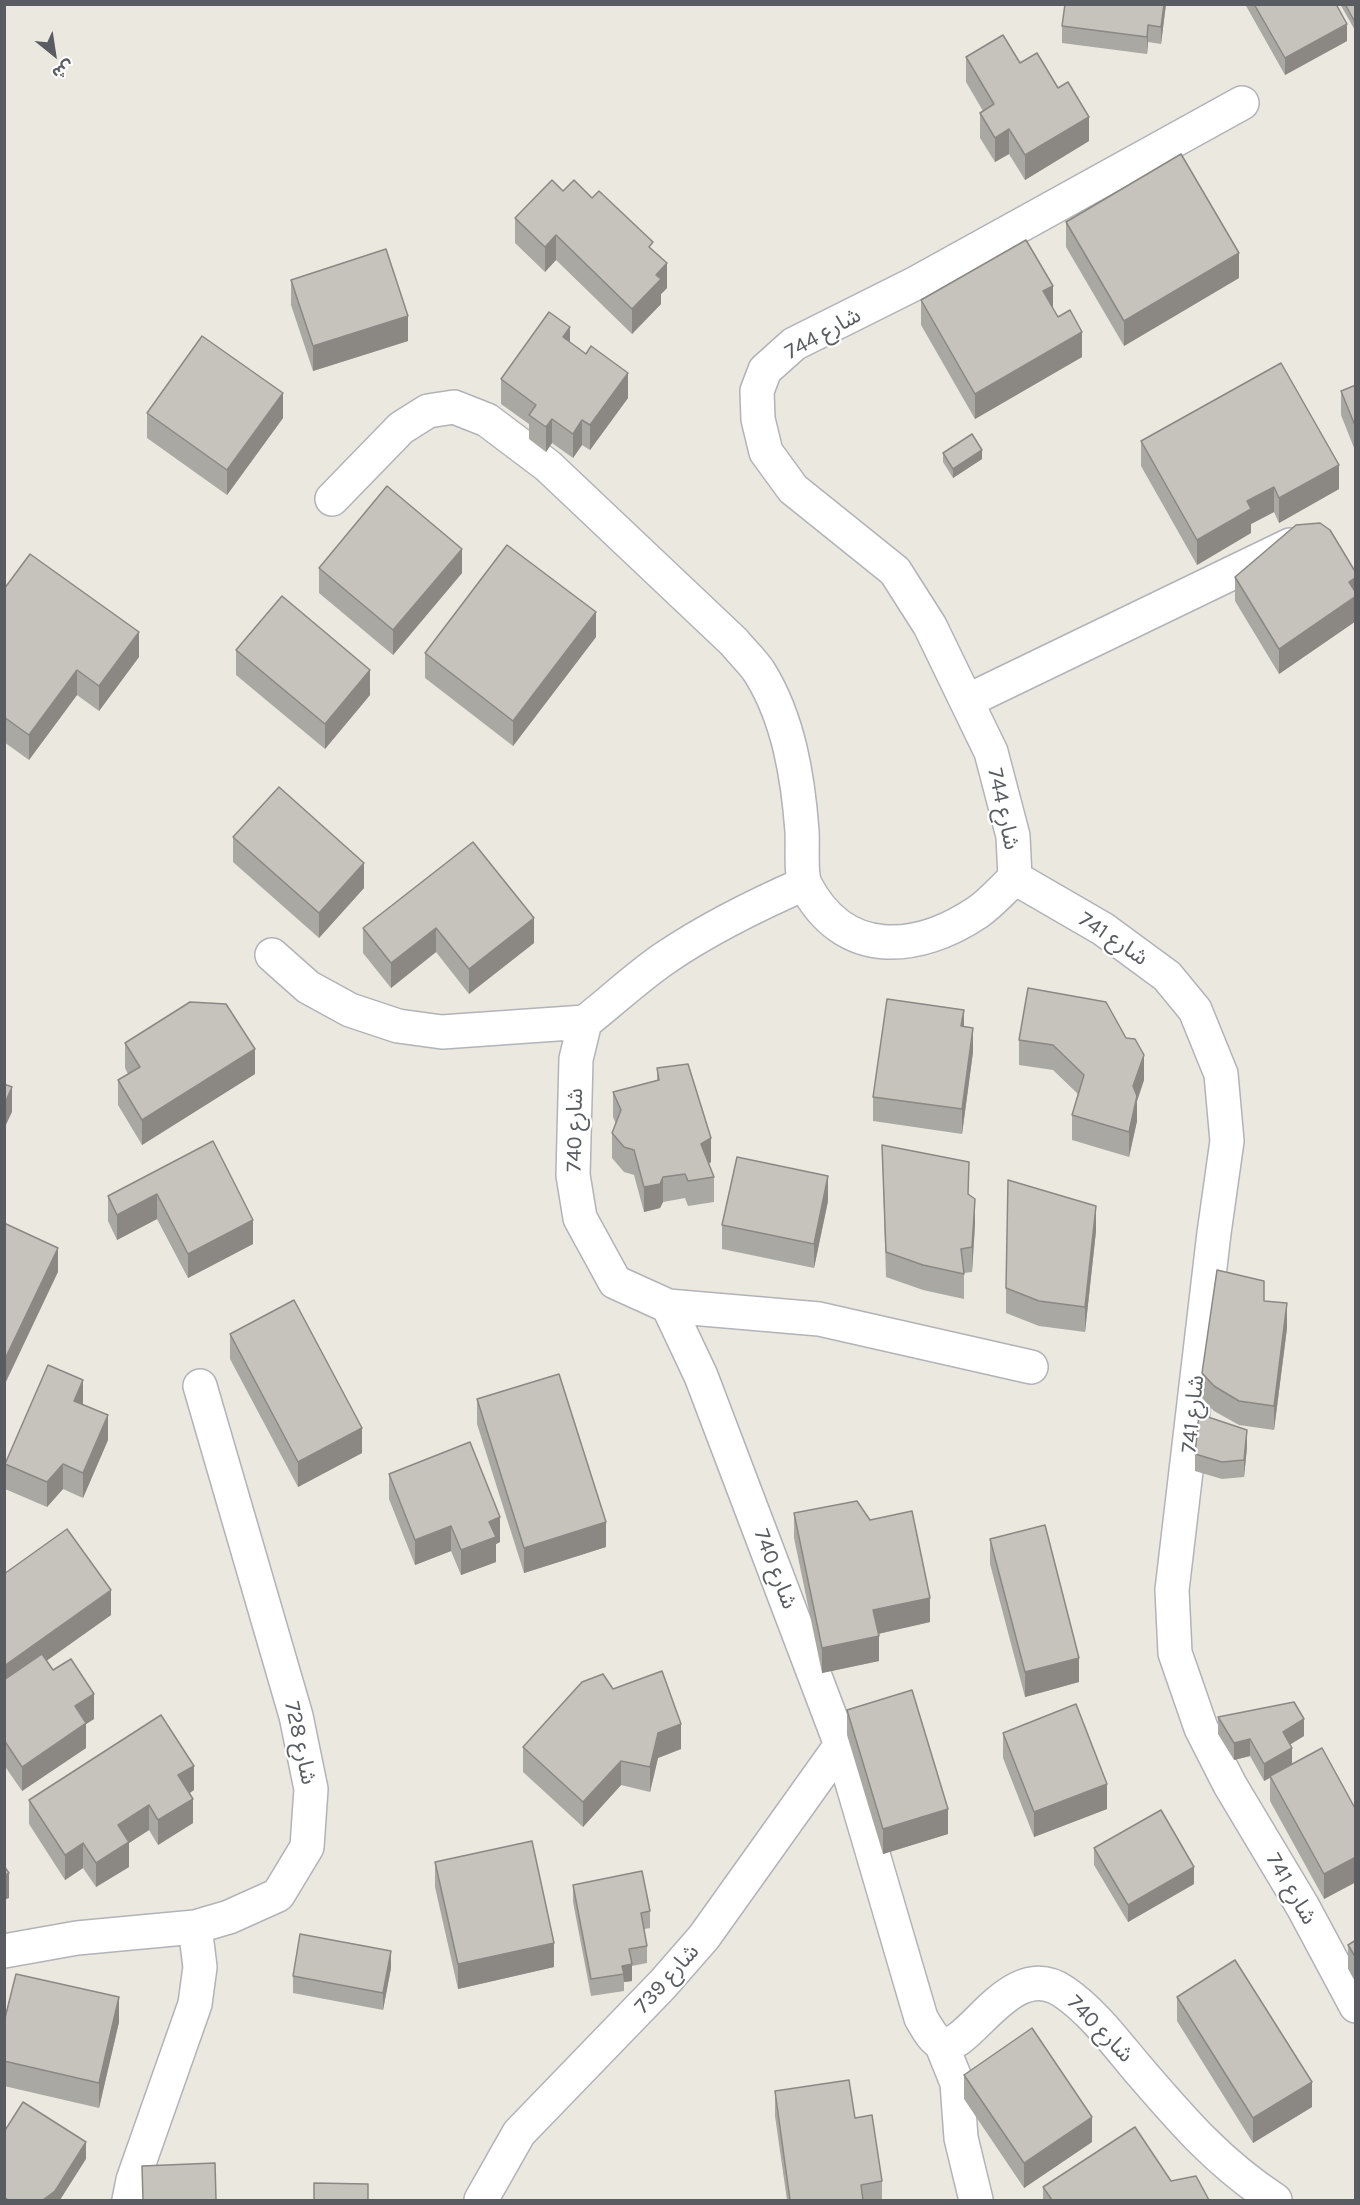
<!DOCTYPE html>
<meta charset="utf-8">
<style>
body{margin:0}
#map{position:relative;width:1360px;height:2205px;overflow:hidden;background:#ebe8e0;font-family:Karla,"Noto Sans Arabic",sans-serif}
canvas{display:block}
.frame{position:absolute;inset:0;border:6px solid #595d61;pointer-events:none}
.north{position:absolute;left:24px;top:24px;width:60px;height:60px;-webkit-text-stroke:4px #fff;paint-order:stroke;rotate:150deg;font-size:16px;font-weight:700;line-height:24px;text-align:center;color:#595d61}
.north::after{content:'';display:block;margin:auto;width:21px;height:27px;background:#595d61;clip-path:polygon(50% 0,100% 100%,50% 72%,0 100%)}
</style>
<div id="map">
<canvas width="1360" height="2205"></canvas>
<div class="frame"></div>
<div class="north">ش</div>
</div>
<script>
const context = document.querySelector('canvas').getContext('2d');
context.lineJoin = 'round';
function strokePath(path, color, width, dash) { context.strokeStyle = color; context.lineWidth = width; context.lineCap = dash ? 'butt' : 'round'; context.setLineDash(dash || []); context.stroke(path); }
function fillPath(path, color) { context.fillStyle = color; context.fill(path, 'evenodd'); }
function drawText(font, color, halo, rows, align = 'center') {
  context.font = font + ' Karla,"Noto Sans Arabic",sans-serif'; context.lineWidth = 4.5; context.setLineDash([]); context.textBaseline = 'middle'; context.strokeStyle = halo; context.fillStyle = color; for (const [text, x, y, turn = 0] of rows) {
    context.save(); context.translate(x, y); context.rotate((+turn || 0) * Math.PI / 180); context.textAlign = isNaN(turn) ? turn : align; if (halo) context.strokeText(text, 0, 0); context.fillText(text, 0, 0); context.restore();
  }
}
const street = new Path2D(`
 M332,499L401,428L428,411L454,407L487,420L548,466L734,642C742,652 753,662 760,673C789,720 798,778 802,831C803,845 800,875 806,886C844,959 917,953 978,912C991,903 1003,889 1015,878L1013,836L991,752L930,626L895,571L793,489L766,452L758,419L757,391L765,370L794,344L916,283L1242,103
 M967,701L1290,545
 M1015,878L1103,929L1167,976L1195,1010L1221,1074L1227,1141L1214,1233L1172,1590L1175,1653L1201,1728L1230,1785L1303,1907L1356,2006
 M272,955L308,987L350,1010L398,1026L442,1032L585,1022L576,1059L573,1175L580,1218L615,1282L668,1306L701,1376L841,1745L921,2018C926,2026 932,2039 941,2043C968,2055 1009,1954 1064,1992C1093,2012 1115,2042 1137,2068C1181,2119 1218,2163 1275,2200
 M585,1022C612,1001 637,977 665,958C709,928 756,905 804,884
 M668,1306L819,1319L1031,1367
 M4,1951L77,1938L195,1927L229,1917L278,1895L307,1847L311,1789L296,1716L200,1386
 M941,2043L957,2083L961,2138L976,2200
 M129,2200L133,2180L195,2004L200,1967L195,1927
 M481,2200L519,2133L663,1984L704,1937L841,1745`);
strokePath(street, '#b1b3b8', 36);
strokePath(street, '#fff', 33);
fillPath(new Path2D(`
 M1065,4H1166L1161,44L1148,42L1147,54L1062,43V26Z
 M1245,4H1336L1347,41L1285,75Z
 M1340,4H1356V32Z
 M966,57L1020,63L1089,141L1025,180L1009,154L995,162L980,138V113L983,111L966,82Z
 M563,191L592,198L653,250L667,288L661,294V304L632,334L556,260L545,272L515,243V218Z
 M1066,222L1239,278L1124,346L1066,247Z
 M291,280L408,341L313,371L291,305Z
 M921,300L1053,308L1082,357L975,419L921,325Z
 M570,342L628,398L590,450L582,445L573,458L552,443L546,452L529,439V424L501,404V379Z
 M1356,385V453L1341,415V391Z
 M147,413L283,418L227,495L147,438Z
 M1141,441L1339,489L1279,523L1274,512L1251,524V533L1197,565L1141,466Z
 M943,453L982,459L953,478L943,462Z
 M319,568L462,573L393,655L319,593Z
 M1356,573V621L1279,674L1235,601V577Z
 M4,589L139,657L99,711L77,695L29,760L4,742Z
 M596,637L513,746L425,678V653Z
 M236,650L370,695L325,749L236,675Z
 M233,837L364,888L319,938L233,862Z
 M473,842L534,943L469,994L436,952L391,988L363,953V928Z
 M1028,988L1144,1080L1137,1101V1121L1129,1157L1072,1140V1115L1078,1094L1053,1070L1019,1065V1040Z
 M125,1043L255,1074L142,1145L118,1105V1080L128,1074L125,1068Z
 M973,1052L962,1134L873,1121V1097Z
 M657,1068L711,1162L708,1164L714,1177V1202L688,1206L685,1198L663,1202L660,1208L644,1212L634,1175L624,1172L612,1158V1133L616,1124L613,1117V1092L657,1080Z
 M213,1141L253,1244L188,1278L157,1219L117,1240L108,1221V1196Z
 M882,1145L969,1194L975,1224L972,1272L964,1273V1299L923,1290L886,1277Z
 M828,1201L814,1268L722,1249V1225Z
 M1096,1231L1085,1332L1039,1326L1006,1313V1288Z
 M1264,1301L1287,1328L1274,1430L1239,1425L1214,1411L1202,1398V1373Z
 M230,1334L362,1453L298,1487L230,1359Z
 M477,1399L606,1547L524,1573L477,1424Z
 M83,1404L108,1440L83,1498L63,1489L47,1507L5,1489V1464Z
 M1247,1447L1244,1477L1222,1479L1195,1471V1454Z
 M389,1474L500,1542L496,1544V1562L461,1575L451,1551L415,1565L389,1499Z
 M794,1513L930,1622L878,1634L879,1661L822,1673L794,1538Z
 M990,1539L1079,1682L1025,1697L990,1564Z
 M4,1574L111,1615L46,1661L53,1670L94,1719L86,1724V1748L22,1791L4,1765Z
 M613,1689L681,1749L658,1758L650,1792L621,1785L583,1827L523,1772V1747Z
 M847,1710L948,1834L883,1854L847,1735Z
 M1218,1717L1304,1736L1290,1744L1292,1764L1356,1810V1882L1324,1899L1270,1801V1778L1264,1781L1250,1756L1234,1760L1218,1734Z
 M1003,1733L1107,1809L1034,1837L1003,1758Z
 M194,1790L190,1793L193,1823L158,1845L149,1830L129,1843V1867L96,1887L83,1868L65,1880L29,1824V1800Z
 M1094,1848L1194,1884L1128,1922L1094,1865Z
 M435,1862L554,1967L458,1989L435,1887Z
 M573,1885L650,1911V1928L644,1929L647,1946V1963L632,1966V1981L624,1982V1991L591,1996L573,1902Z
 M1356,1940V1983L1348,1969V1945Z
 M391,1968L383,2010L293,1993V1976Z
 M1177,1997L1312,2107L1253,2143L1177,2021Z
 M4,2022H119L99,2108L4,2086Z
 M964,2075L1092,2142L1024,2188L964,2099Z
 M775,2091L855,2118L882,2181V2200H787L775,2116Z
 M1171,2181L1209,2200H1043V2187Z`), '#aaa8a3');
fillPath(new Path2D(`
 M1164,4H1166L1161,44V27Z
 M1347,24V41L1285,75V58Z
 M1148,25V42L1147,54V37Z
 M1089,117V141L1025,180V155Z
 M1009,129V154L995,162V138Z
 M556,235V260L545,272V247Z
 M1239,253V278L1124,346V321Z
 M667,263V288L661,294V304L632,334V309L656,275Z
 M1053,286V311L1043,291Z
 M408,316V341L313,371V346Z
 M570,327V352L563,337Z
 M1082,332V357L975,419V394Z
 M628,373V398L590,450V425Z
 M283,393V418L227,495V470Z
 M552,419V443L546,452V427Z
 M582,420V445L573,458V434Z
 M982,450V459L953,478V469Z
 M1339,465V489L1279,523V498Z
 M1274,487V512L1251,524V533L1197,565V540L1247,501Z
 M462,549V573L393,655V630Z
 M1356,577V621L1279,674V649L1349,582Z
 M596,612V637L513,746V721Z
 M139,632V657L99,711V686Z
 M77,670V695L29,760V735Z
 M370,670V695L325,749V724Z
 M364,863V888L319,938V913Z
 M534,918V943L469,994V969Z
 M436,928V952L391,988V963Z
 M964,1010V1034L961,1026Z
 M973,1028V1052L962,1134V1109Z
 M255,1049V1074L142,1145V1120Z
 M1144,1055V1080L1137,1101V1121L1129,1157V1132L1133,1086Z
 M12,1087V1112L4,1129V1105Z
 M711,1138V1162L701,1169V1144Z
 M828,1176V1201L814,1268V1244Z
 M663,1177V1202L660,1208L644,1212V1187Z
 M157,1194V1219L117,1240V1215Z
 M975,1199V1224L972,1272V1247Z
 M1096,1206V1231L1085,1332V1307Z
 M253,1220V1244L188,1278V1254Z
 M58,1248V1272L4,1386V1361Z
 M1287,1303V1328L1274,1430V1406Z
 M83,1380V1405L74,1401Z
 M108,1415V1440L83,1498V1473Z
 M362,1428V1453L298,1487V1462Z
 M1247,1430V1447L1244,1477V1460Z
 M63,1464V1489L47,1507V1482Z
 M500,1517V1542L496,1544V1562L461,1575V1550L489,1522Z
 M606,1522V1547L524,1573V1548Z
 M451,1526V1551L415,1565V1540Z
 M111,1590V1615L4,1691V1666Z
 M930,1598V1622L873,1635V1610Z
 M879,1636V1661L822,1673V1648Z
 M1079,1658V1682L1025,1697V1672Z
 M94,1694V1719L86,1724V1748L22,1791V1767L75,1706Z
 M1304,1719V1736L1283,1749V1732Z
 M681,1724V1749L658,1758L650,1792V1767L658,1733Z
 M1250,1739V1756L1234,1760V1743Z
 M1292,1748V1765L1264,1781V1764Z
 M621,1761V1785L583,1827V1802Z
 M194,1766V1790L178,1800V1775Z
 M1107,1784V1809L1034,1837V1812Z
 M193,1799V1823L158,1845V1820Z
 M149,1805V1830L129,1843V1867L96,1887V1863L118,1825Z
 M948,1809V1834L883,1854V1829Z
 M83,1843V1868L65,1880V1855Z
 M1356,1857V1882L1324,1899V1874Z
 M1194,1867V1884L1128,1922V1905Z
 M9,1873V1898L4,1900V1876Z
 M554,1943V1967L458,1989V1964Z
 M391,1951V1968L383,2010V1993Z
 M632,1964V1981L624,1982L622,1966Z
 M119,1997V2022L99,2108V2083Z
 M1312,2082V2107L1253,2143V2118Z
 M1092,2117V2142L1024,2188V2163Z
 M86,2142V2159L60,2200H43Z`), '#8b8884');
const building = new Path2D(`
 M1065,4H1164L1161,27L1148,25L1147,37L1062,26Z
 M1254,4H1336L1347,24L1285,58Z
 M1345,4H1356V24Z
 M1003,35L1020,63L1037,53L1058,88L1068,82L1089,117L1025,155L1009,129L995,138L980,113L994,104L966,57Z
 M1181,154L1239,253L1124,321L1066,222Z
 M552,180L563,191L574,180L592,198L599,191L653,242L649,247L667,263L656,275L661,279L632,309L556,235L545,247L515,218Z
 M1026,240L1053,286L1043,291L1058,317L1070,310L1082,332L975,394L921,300Z
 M386,249L408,316L313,346L291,280Z
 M549,312L570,327L563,337L586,354L591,346L628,373L590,425L582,420L573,434L552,419L546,427L529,415L536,405L501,379Z
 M202,336L283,393L227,470L147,413Z
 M1281,363L1339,465L1279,498L1274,487L1247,501L1251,509L1197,540L1141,441Z
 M1356,385V428L1341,391Z
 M972,434L982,450L953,469L943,453Z
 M387,486L462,549L393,630L319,568Z
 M1320,523L1330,530L1356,573V577L1349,582L1356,593V596L1279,649L1235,577L1296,525Z
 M507,545L596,612L513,721L425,653Z
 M30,554L139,632L99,686L77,670L29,735L4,717V589Z
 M282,596L370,670L325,724L236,650Z
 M279,787L364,863L319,913L233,837Z
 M473,842L534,918L469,969L436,928L391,963L363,928Z
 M1028,988L1106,1002L1126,1038L1135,1039L1144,1055L1133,1086L1137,1096L1129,1132L1072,1115L1084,1075L1053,1045L1019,1040Z
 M887,999L964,1010L961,1026L973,1028L962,1109L873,1097Z
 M190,1002L226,1004L255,1049L142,1120L118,1080L140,1067L125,1043Z
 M688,1064L711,1138L701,1144L714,1177L688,1181L685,1174L663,1177L660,1184L644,1187L634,1150L624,1147L612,1133L621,1110L613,1092L659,1080L657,1068Z
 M4,1084L12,1087L4,1105Z
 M213,1141L253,1220L188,1254L157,1194L117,1215L108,1196Z
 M882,1145L969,1162L968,1194L975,1199L972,1247L961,1249L964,1274L923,1265L886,1252Z
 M737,1157L828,1176L814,1244L722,1225Z
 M1008,1180L1096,1206L1085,1307L1039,1301L1006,1288Z
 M4,1223L58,1248L4,1361Z
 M1217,1270L1264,1281V1301L1287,1303L1274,1406L1239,1401L1214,1386L1202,1373Z
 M294,1300L362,1428L298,1462L230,1334Z
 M48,1365L83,1380L74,1401L108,1415L83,1473L63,1464L47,1482L5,1464Z
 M559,1374L606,1522L524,1548L477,1399Z
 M1199,1414L1247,1430L1244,1460L1222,1462L1195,1454Z
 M470,1442L500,1517L489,1522L496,1537L461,1550L451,1526L415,1540L389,1474Z
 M857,1501L870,1520L912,1511L930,1598L873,1610L879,1636L822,1648L794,1513Z
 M1045,1525L1079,1658L1025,1672L990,1539Z
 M67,1529L111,1590L4,1666V1574Z
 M42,1654L53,1670L71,1659L94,1694L75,1706L86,1723L22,1767L4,1740V1680Z
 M662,1671L681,1724L658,1733L650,1767L621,1761L583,1802L523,1747L582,1682L603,1674L613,1689Z
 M912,1690L948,1809L883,1829L847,1710Z
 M1294,1702L1304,1719L1283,1732L1292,1748L1264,1764L1250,1739L1234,1743L1218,1717Z
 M1076,1704L1107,1784L1034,1812L1003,1733Z
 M161,1715L194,1766L178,1775L193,1799L158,1820L149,1805L118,1825L129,1842L96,1863L83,1843L65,1855L29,1800Z
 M1322,1748L1356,1810V1857L1324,1874L1270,1776Z
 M1161,1810L1194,1867L1128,1905L1094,1848Z
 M532,1841L554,1943L458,1964L435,1862Z
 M4,1866L9,1873L4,1876Z
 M642,1871L650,1911L641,1913L647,1946L629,1949L632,1964L622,1966L624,1974L591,1979L573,1885Z
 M300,1934L391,1951L383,1993L293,1976Z
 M1356,1940V1958L1348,1945Z
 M1235,1960L1312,2082L1253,2118L1177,1997Z
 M16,1974L119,1997L99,2083L4,2061V2022Z
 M1032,2028L1092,2117L1024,2163L964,2075Z
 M849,2080L855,2118L872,2115L882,2181L861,2185L863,2200H790L775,2091Z
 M23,2102L86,2142L55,2191L43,2200H9L4,2198V2132Z
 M1135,2127L1171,2181L1196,2176L1209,2200H1052L1043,2187Z
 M215,2163L216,2200H143L142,2166Z
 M314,2183L368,2184V2200H314Z`);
fillPath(building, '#c6c3bd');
strokePath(building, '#8b8884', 1.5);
drawText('22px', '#595d61', '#fff', [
 ["شارع 744",823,334,-29],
 ["شارع 744",1003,809,78],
 ["شارع 741",1113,939,34],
 ["شارع 740",575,1130,-89],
 ["شارع 741",1193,1414,-84],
 ["شارع 740",775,1569,69],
 ["شارع 728",300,1743,78],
 ["شارع 741",1291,1889,60],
 ["شارع 739",667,1979,-48],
 ["شارع 740",1100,2029,46]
]);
</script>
